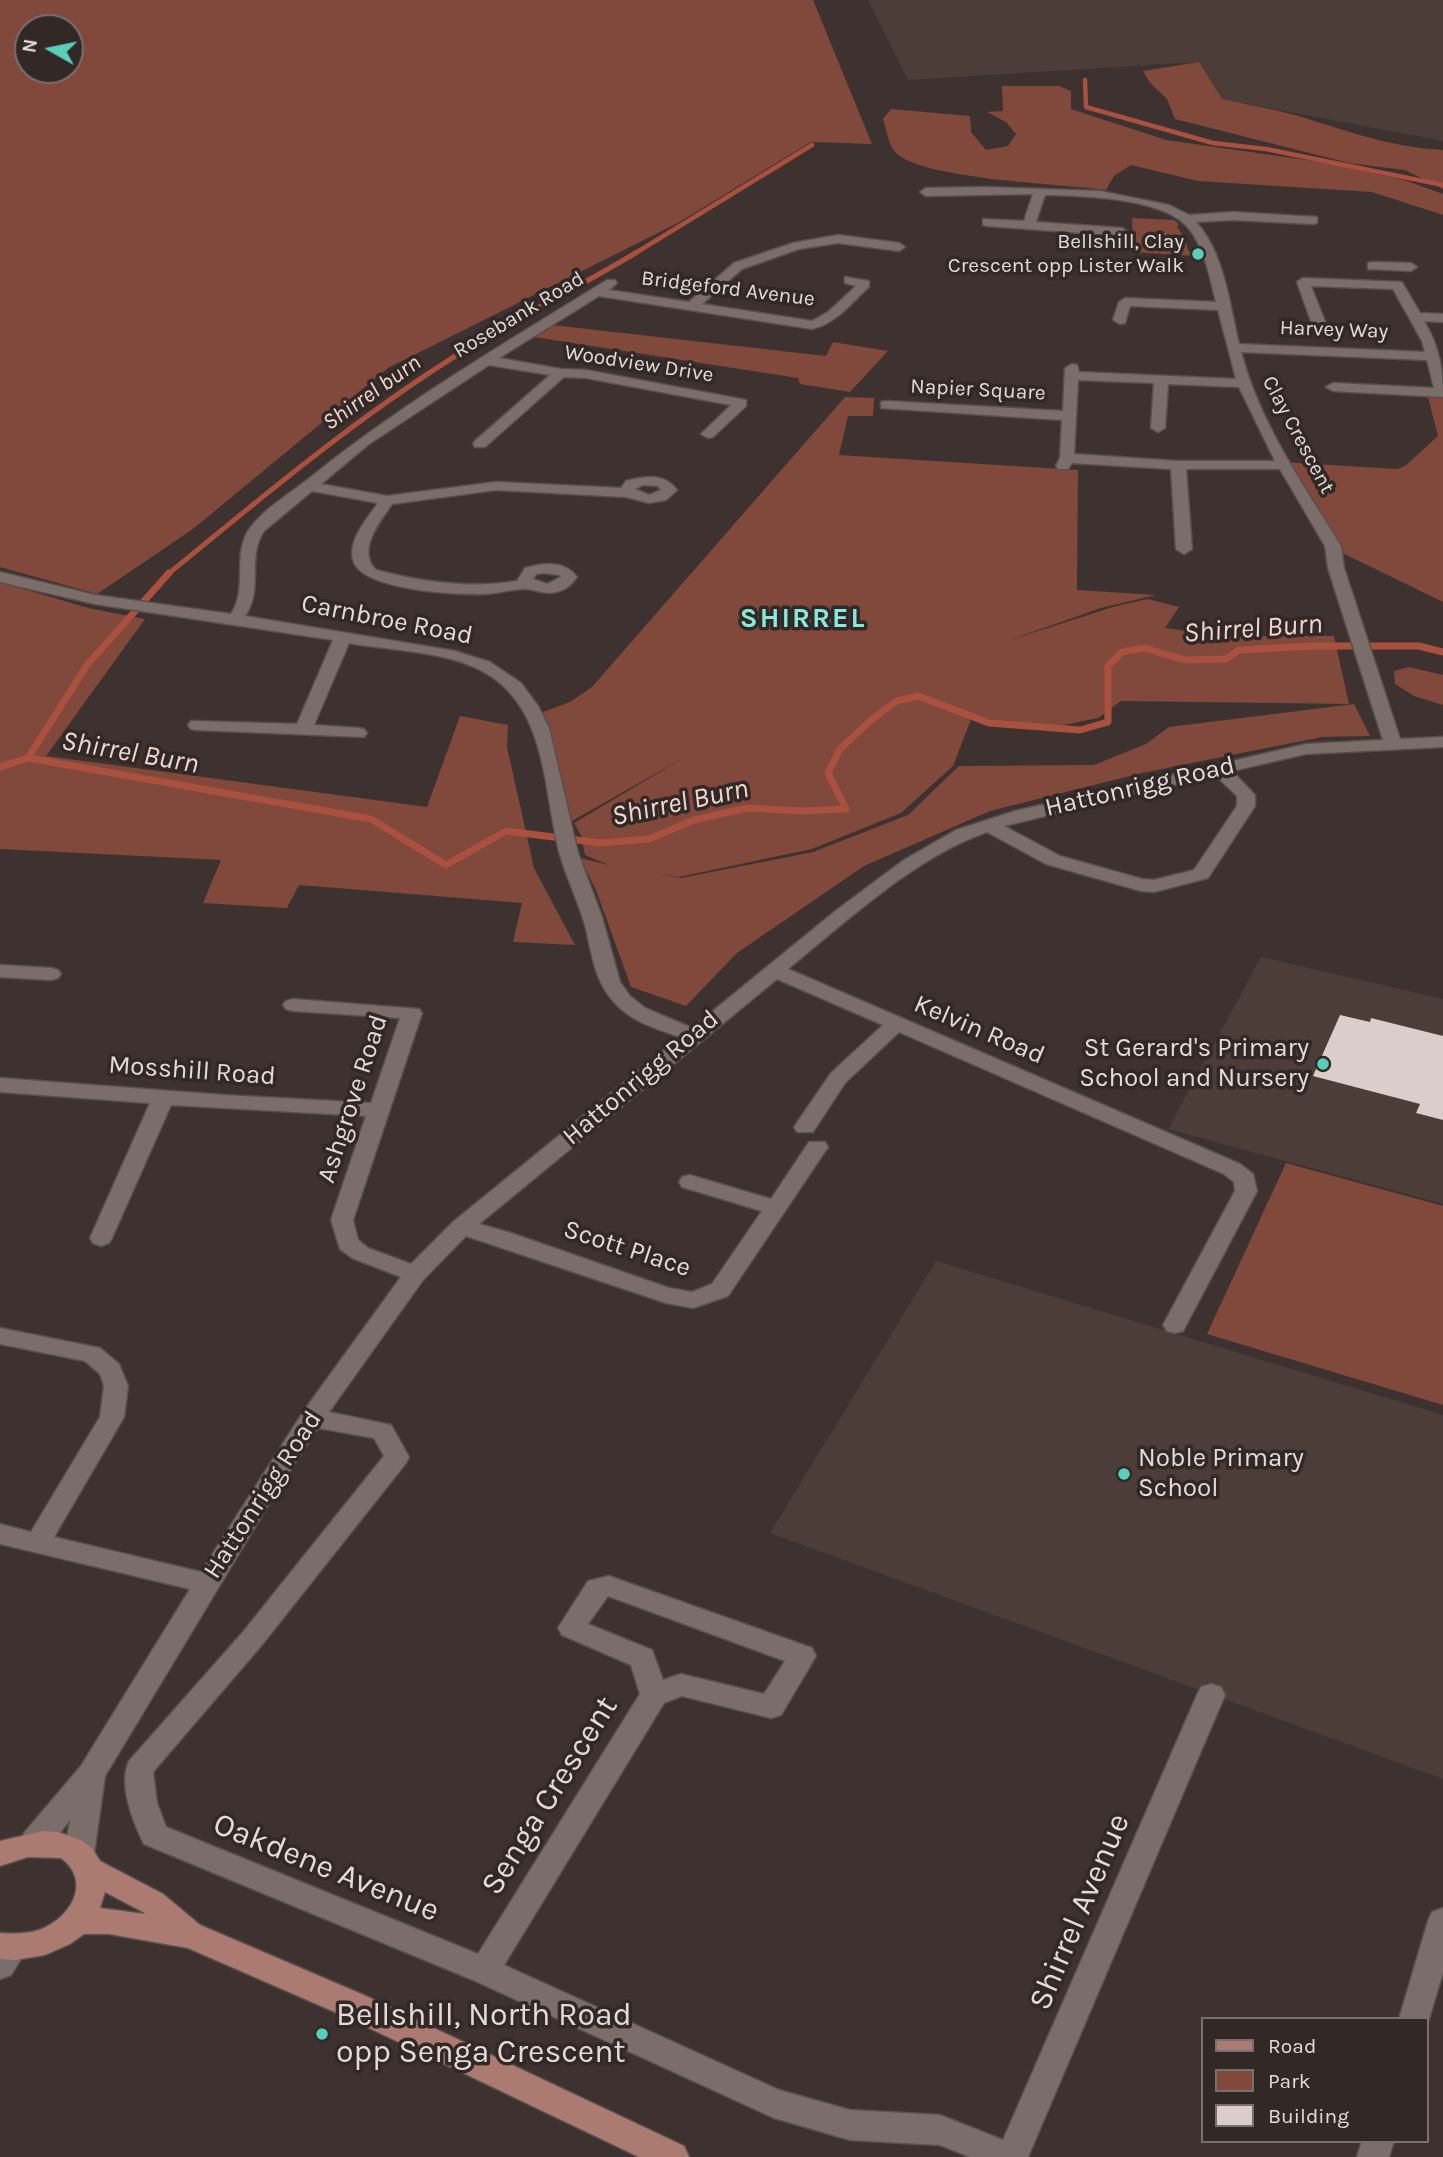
<!DOCTYPE html>
<style>
body{margin:0}
#map{position:relative;width:1443px;height:2157px;overflow:hidden;background:#3d322f;font-family:Karla,sans-serif}
canvas{display:block}
.legend{position:absolute;left:1201px;top:2017px;width:228px;height:126px;box-sizing:border-box;background:#322826;border:2px solid #78706e;margin:0;padding:9px 12px;list-style:none;font-size:21px;color:#e2dbd9}
.legend li{display:flex;align-items:center;gap:14px;height:35px}
.legend b{width:35px;border:2px solid #78706e}
.north{position:absolute;left:14px;top:14px;width:70px;height:70px;box-sizing:border-box;background:#322826;border:2px solid #78706e;border-radius:50%;rotate:279deg;font-size:19px;font-weight:700;line-height:28px;text-align:center;color:#e2dbd9}
.north::after{content:'';display:block;margin:auto;width:24px;height:32px;background:#5acebd;clip-path:polygon(50% 0,100% 100%,50% 72%,0 100%)}
</style>
<div id="map">
<canvas width="1443" height="2157"></canvas>
<ul class="legend">
<li><b style="height:9px;background:#ab7a70"></b>Road</li>
<li><b style="height:19px;background:#81483c"></b>Park</li>
<li><b style="height:19px;background:#dbcdca"></b>Building</li>
</ul>
<div class="north">N</div>
</div>
<script>
const context = document.querySelector('canvas').getContext('2d');
context.lineJoin = 'round';
function fillPath(path, color) { context.fillStyle = color; context.fill(path, 'evenodd'); }
function strokePath(path, color, width, dash) { context.strokeStyle = color; context.lineWidth = width; context.lineCap = dash ? 'butt' : 'round'; context.setLineDash(dash || []); context.stroke(path); }
function drawText(font, color, halo, rows, align = 'center') {
  context.font = font + ' Karla,sans-serif'; context.lineWidth = 7; context.setLineDash([]); context.textBaseline = 'middle'; context.strokeStyle = halo; context.fillStyle = color; for (const [text, x, y, turn = 0] of rows) {
    context.save(); context.translate(x, y); context.rotate((+turn || 0) * Math.PI / 180); context.textAlign = isNaN(turn) ? turn : align; if (halo) context.strokeText(text, 0, 0); context.fillText(text, 0, 0); context.restore();
  }
}
fillPath(new Path2D(`
 M868,0H1443V141L1222,99L1198,62L908,80Z
 M1261,957L1443,999V1204L1168,1129Z
 M936,1261L1443,1415V1779L770,1533Z`), '#4d3d39');
fillPath(new Path2D(`
 M0,0H813L872,144L811,142L678,223L388,368L193,529L97,594L0,567ZM28,28H70V70H28Z
 M1199,62L1222,99C1245,104 1268,108 1291,114C1344,129 1386,147 1443,150V189L1405,170L1349,163L1175,119L1167,99L1150,83L1143,71Z
 M1002,86H1059L1071,91V109L1166,140L1335,164L1404,180L1443,194V215L1372,192L1198,181L1131,165L1114,176L1106,190C1068,184 911,180 893,149C888,141 886,128 883,119L891,109L970,116L971,132L986,150L1008,146L1016,134L1006,122L987,112L1003,111Z
 M1132,218L1174,220L1179,224L1177,227L1185,238L1188,250L1196,256L1133,252Z
 M552,325L826,356L833,342L888,351L850,392L800,384L798,378L534,337Z
 M845,397L874,398L873,416H848L839,455L1078,470L1077,590L1156,595L1101,608L1007,641L1116,606L1148,599L1179,607L1165,628L1226,636H1334L1349,704L1121,701L1098,718L1049,728L972,717L953,766L901,813L812,849L679,877L653,873L681,878L813,852L908,815L959,766L1094,765L1146,744L1169,727L1354,704L1370,736L1322,737L1142,773L990,811L864,866L737,953L686,1006L631,987L596,890L580,858L609,865L585,855L581,835L574,823L685,757L572,821L543,712L570,702L592,687Z
 M1428,397L1443,398V602L1326,545L1281,462L1397,469L1405,466L1438,436Z
 M0,582L88,608L145,619L46,756L427,807L460,716L508,725L507,747L534,868L575,945L513,942L522,903L299,885L287,908L203,903L221,860L0,849Z
 M1409,667L1443,675V705L1414,696L1395,684L1394,671Z
 M1286,1163L1443,1206V1405L1207,1334Z`), '#81483c');
strokePath(new Path2D(`
 M1085,80L1086,107L1213,143L1266,149L1443,185
 M634,254L812,145`), '#a9503e', 4.5);
strokePath(new Path2D(`
 M167,575C270,490 373,404 488,336C537,307 588,282 637,252`), '#a9503e', 5);
strokePath(new Path2D(`
 M28,758L87,665L169,573
 M0,767L28,758L371,819L446,865L506,831L601,843L649,839L694,820L747,808L803,811L846,809L828,773L840,749L871,720L897,701L918,696L989,723L1080,730L1108,722V666L1122,652L1144,648L1185,660L1226,659L1239,650L1314,646H1419L1443,652`), '#a9503e', 7);
fillPath(new Path2D(`
 M1340,1015L1370,1022L1371,1018L1443,1036V1120L1416,1113L1420,1104L1313,1076Z`), '#dbcdca');
const minor = new Path2D(`
 M985,187L1100,191L1169,205L1189,215L1233,212L1317,217V223L1313,224L1233,220L1196,222C1224,252 1230,306 1239,344L1425,352L1422,341L1393,289L1311,286L1326,324L1319,328L1312,324L1297,282L1303,278L1402,282L1420,313L1443,314V322L1424,321C1439,346 1443,368 1443,397L1333,391L1326,387L1333,383L1434,388L1427,360L1241,352C1260,424 1303,484 1341,546L1344,568L1400,739L1443,737V747L1306,754L1232,771L1255,795V806L1208,878L1154,892L1141,891L1046,864L987,832C915,857 847,921 788,969L1240,1164L1253,1174L1257,1191L1183,1331L1175,1333L1167,1331L1163,1325L1235,1191L1234,1182L1224,1174L899,1032L845,1083L813,1132H797L794,1127L831,1073L883,1025L777,979L479,1224L511,1233L669,1288L692,1292L712,1284L762,1211L682,1187L679,1182L682,1177L690,1175L771,1199L809,1142H825L828,1147L728,1296L693,1308L666,1303L466,1236L423,1280L329,1412L391,1425L409,1457L406,1463L261,1646L153,1772L157,1803L166,1827L478,1954L640,1694L631,1665L562,1635L558,1628L588,1581L609,1576L812,1648L816,1656L781,1715L771,1718L682,1696L664,1703L504,1965L779,2090L850,2110L940,2115L1003,2140L1197,1695L1201,1687L1211,1684L1221,1687L1225,1695L1028,2157H970L940,2145L850,2140L774,2118L473,1980L144,1844C133,1822 118,1784 129,1761L243,1632L384,1456L374,1438L318,1428L273,1497L105,1776L94,1854L89,1863L79,1866L69,1863L64,1854L70,1820C57,1835 46,1859 24,1851L20,1842L24,1833L81,1766L190,1589L0,1544V1524L31,1532L100,1417L104,1386L100,1374L85,1361L0,1344V1328L100,1348L119,1364L128,1386L124,1417L54,1537L201,1572L303,1412L401,1277L352,1258L340,1249L331,1220L366,1116L171,1105L112,1238L109,1243L101,1246L93,1243L90,1238L150,1103L0,1092V1078L224,1095L371,1103L400,1018L293,1011L286,1009L283,1005L286,1001L293,999L419,1009L422,1013L353,1220L358,1240L368,1248L411,1264L453,1222L680,1037C657,1029 632,1022 615,1003C594,981 592,953 585,925C578,901 567,879 560,855C544,796 548,715 492,677C456,651 392,651 349,643L314,725L358,728L364,729L367,733L364,737L197,730L191,729L188,725L191,721L297,724L333,640L95,604L0,582V572L95,595L231,614C249,587 231,555 250,528C265,508 292,492 311,477C404,402 505,343 607,280H615L617,283L609,290L689,302L734,263L793,243L838,235L899,243L905,247L899,251L838,243L799,249L742,269L702,304L812,321L828,312L856,286L845,283V277L869,281V287C851,303 837,323 812,329L599,296L499,358L561,369L586,370L746,400V406L713,437L708,438L701,434L731,405L586,378L564,377L485,447H475L473,444L475,441L550,375L489,365L369,444L321,484L387,496L496,482L621,488L626,481C646,476 664,473 677,490L666,500L649,503L626,497L496,490L392,504C380,522 356,550 376,570C422,582 469,589 517,581L525,568C544,563 564,560 577,577C571,585 566,590 556,592C544,595 535,589 524,589C512,589 499,593 487,594C460,595 361,591 353,560C348,540 367,519 378,503L312,491L264,531C246,558 264,589 245,616L455,651L490,662L521,683L538,706L549,728L578,853L602,917L620,982L630,996L645,1008L692,1028L838,909L904,860L956,830L1015,811L1306,744L1383,740L1328,568L1325,546L1280,469H1186L1192,549L1184,554L1176,549L1171,469L1072,463L1068,469H1058L1056,466L1060,458L1062,420L881,408V402L886,401L1063,411L1065,368L1072,364L1077,365L1079,372L1236,379L1218,310L1130,306L1125,323L1120,324L1113,320L1119,302L1125,298L1216,302C1210,278 1205,250 1190,230C1166,197 1082,196 1045,195L1036,222L1122,228L1128,232L1122,236L987,226L983,225V219L1024,221L1033,194L926,196L920,192L926,188ZM1078,380L1154,383L1151,428L1158,432L1165,428L1168,384L1239,387L1275,461H1178L1074,454ZM643,485L658,486L661,490L649,495L635,489ZM544,573L559,575L561,577L547,584L533,579L536,574ZM1215,775L1237,796V806L1194,870L1154,880L1142,879L1060,856L1004,826ZM608,1596L785,1661L764,1694L681,1674L663,1680L652,1650L588,1624Z
 M1372,262L1411,263L1417,267L1411,271L1368,269V263Z
 M0,965L51,968L58,970L61,974L58,978L51,980L0,977Z
 M1443,1908V1972L1429,2019L1427,2024V2019H1399L1428,1921L1432,1912Z
 M13,1935L24,1939L28,1948L11,1975L0,1979V1942Z
 M1362,2141H1394L1389,2157H1357Z`);
const major = new Path2D(`
 M43,1831L58,1832L81,1840L92,1848L100,1861L163,1894L200,1925L366,1996L684,2146L689,2157H639L344,2016L188,1948L109,1934H84L70,1944L45,1955L15,1960L0,1959V1933C13,1934 26,1934 39,1930C70,1919 93,1882 61,1858L28,1857L0,1866V1841ZM105,1892L143,1912L145,1914L100,1908Z`);
strokePath(minor, '#58504d', 3);
strokePath(major, '#58504d', 3);
fillPath(minor, '#7a6d6a');
fillPath(major, '#ab7a70');
for (const [x, y, r, color] of [
 [1198,254,7,"#5acebd"],
 [1323,1064,7,"#5acebd"],
 [1124,1474,7,"#5acebd"],
 [322,2034,7,"#5acebd"]
]) { const dot = new Path2D(); dot.arc(x, y, r, 0, 2 * Math.PI); context.fillStyle = color; context.fill(dot); strokePath(dot, '#322826', 2.5); }
drawText('21px', '#e2dbd9', '#322826', [
 ["Bellshill, Clay",1184,242],
 ["Crescent opp Lister Walk",1184,266]
], 'right');
drawText('21px', '#e2dbd9', '#322826', [
 ["Bridgeford Avenue",728,289,7],
 ["Rosebank Road",519,315,-31],
 ["Harvey Way",1334,330,2],
 ["Woodview Drive",639,364,9],
 ["Napier Square",978,390,3],
 ["Clay Crescent",1298,435,62]
]);
drawText('italic 23px', '#f1d7d1', '#322826', [
 ["Shirrel burn",372,393,-35]
]);
drawText('26px', '#e2dbd9', '#322826', [
 ["Carnbroe Road",387,620,11],
 ["Hattonrigg Road",1140,787,-13],
 ["Kelvin Road",979,1030,23],
 ["Mosshill Road",192,1071,4],
 ["Hattonrigg Road",641,1078,-40],
 ["Ashgrove Road",353,1099,-72],
 ["Scott Place",627,1249,18],
 ["Hattonrigg Road",263,1495,-57]
]);
drawText('26px', '#e2dbd9', '#322826', [
 ["St Gerard's Primary",1309,1049],
 ["School and Nursery",1309,1079],
 ["Noble Primary",1138,1459,"left"],
 ["School",1138,1489,"left"]
], 'right');
context.letterSpacing = '2px';
drawText('bold 28px', '#85ecdc', '#322826', [
 ["SHIRREL",803,619]
]);
context.letterSpacing = '0px';
drawText('italic 28px', '#f1d7d1', '#322826', [
 ["Shirrel Burn",1253,629,-4],
 ["Shirrel Burn",130,753,10],
 ["Shirrel Burn",680,803,-12]
]);
drawText('32px', '#e2dbd9', '#322826', [
 ["Senga Crescent",550,1796,-58],
 ["Oakdene Avenue",326,1868,22],
 ["Shirrel Avenue",1080,1912,-67]
]);
drawText('32px', '#e2dbd9', '#322826', [
 ["Bellshill, North Road",336,2016],
 ["opp Senga Crescent",336,2053]
], 'left');
</script>
